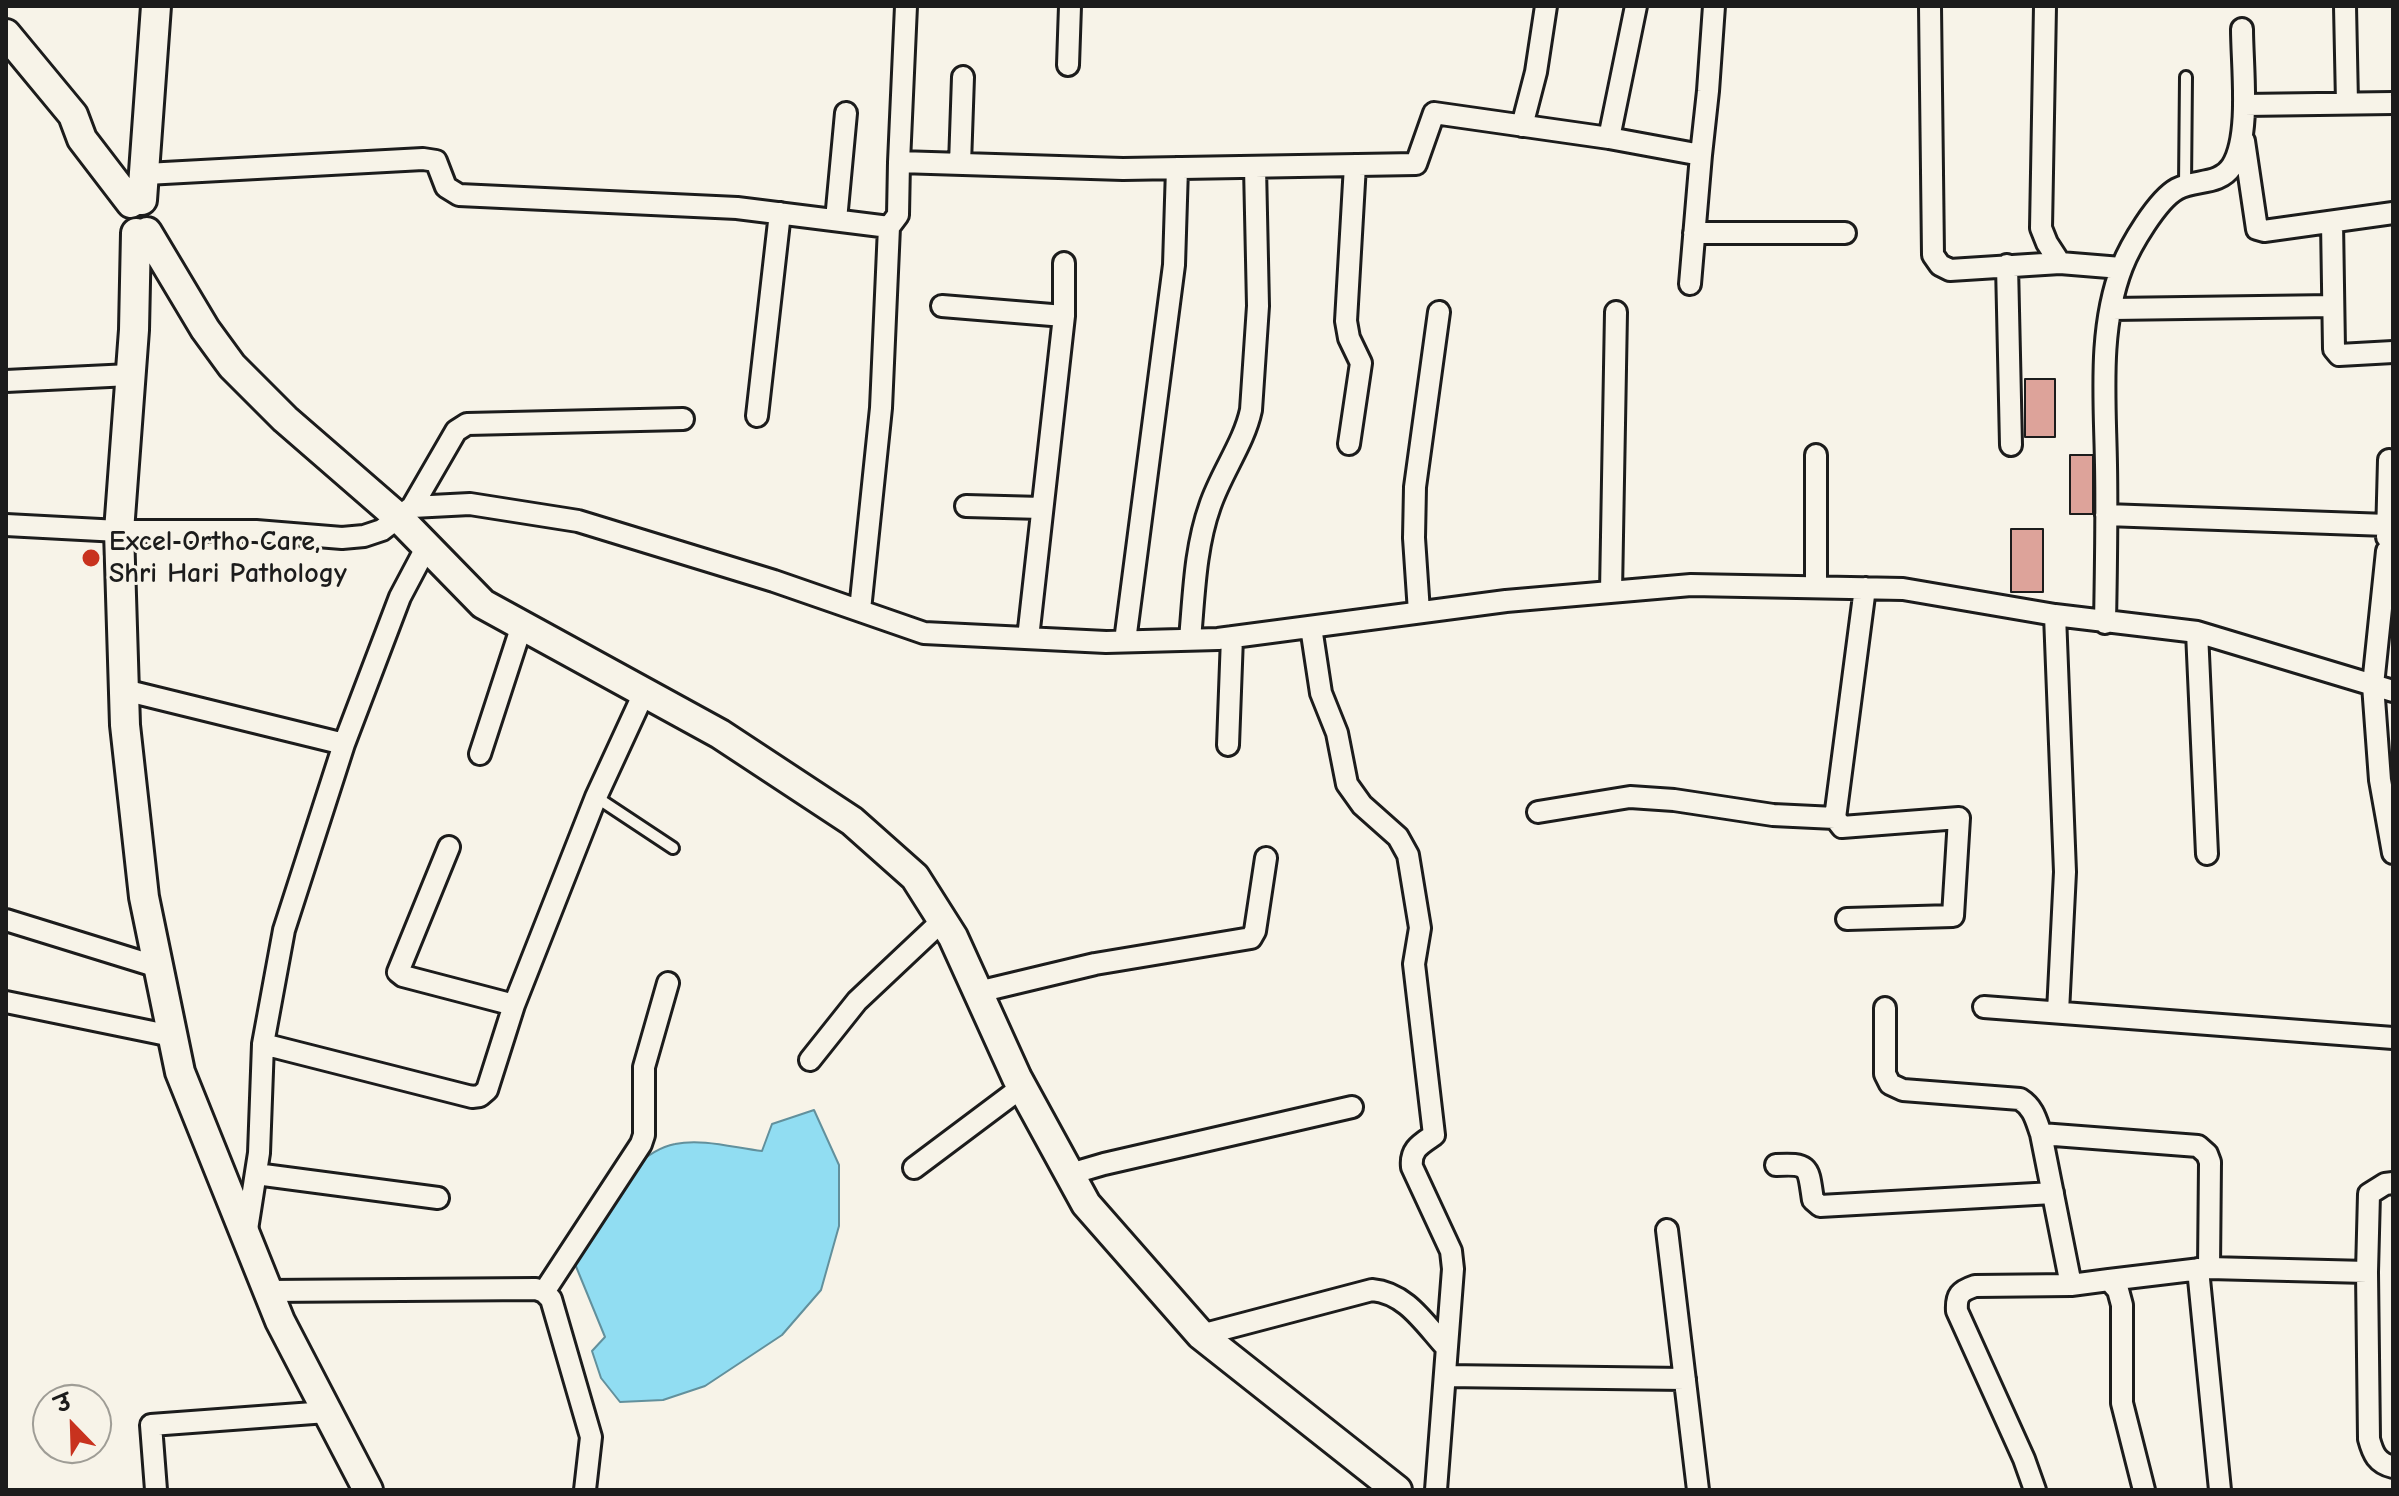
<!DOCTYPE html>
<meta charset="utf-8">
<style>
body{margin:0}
#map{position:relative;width:2399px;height:1496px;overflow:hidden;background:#f7f3e8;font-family:"Comic Neue","Playpen Sans Deva",sans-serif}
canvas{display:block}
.frame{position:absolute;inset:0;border:8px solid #1c1c1c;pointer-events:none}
.north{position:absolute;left:32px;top:1384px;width:80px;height:80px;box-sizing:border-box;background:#f7f3e8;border:2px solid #9f9d96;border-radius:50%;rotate:337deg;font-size:22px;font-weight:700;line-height:32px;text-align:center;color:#1c1c1c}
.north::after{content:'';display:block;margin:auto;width:28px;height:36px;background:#c8321e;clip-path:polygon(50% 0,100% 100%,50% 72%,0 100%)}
</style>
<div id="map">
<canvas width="2399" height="1496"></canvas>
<div class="frame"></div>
<div class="north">उ</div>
</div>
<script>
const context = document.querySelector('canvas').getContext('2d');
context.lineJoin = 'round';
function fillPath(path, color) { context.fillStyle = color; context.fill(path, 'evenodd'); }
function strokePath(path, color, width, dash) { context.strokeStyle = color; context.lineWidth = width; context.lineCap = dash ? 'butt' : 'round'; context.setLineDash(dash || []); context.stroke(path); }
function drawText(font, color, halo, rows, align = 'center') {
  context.font = font + ' "Comic Neue",sans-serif'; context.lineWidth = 6; context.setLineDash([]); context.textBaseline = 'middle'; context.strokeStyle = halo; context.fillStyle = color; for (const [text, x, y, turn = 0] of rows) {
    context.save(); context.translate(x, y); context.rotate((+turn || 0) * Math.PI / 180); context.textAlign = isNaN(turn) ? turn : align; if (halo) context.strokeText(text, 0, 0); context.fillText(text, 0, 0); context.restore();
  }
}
const water = new Path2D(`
 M814,1110L839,1165V1226L821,1290L782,1335L705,1386L663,1400L620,1402L601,1378L592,1351L605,1337L575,1264C580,1251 583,1235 591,1224C609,1194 639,1151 675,1144C702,1138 735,1148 762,1151L772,1124Z`);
fillPath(water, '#91ddf2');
strokePath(water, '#62909c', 2);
const building = new Path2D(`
 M2025,379H2055V437H2025Z
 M2070,455H2093V514H2070Z
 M2011,529H2043V592H2011Z`);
fillPath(building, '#dda39a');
strokePath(building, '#1c1c1c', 2);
const lane = new Path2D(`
 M2185,186L2186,77
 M596,797L673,848`);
const street = new Path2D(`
 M1930,6L1933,255L1940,265L1950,270L2060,263
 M2045,6L2041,228L2047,243L2060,263L2121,268
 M2345,6L2347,103
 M1068,65L1070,6
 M2244,105L2393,103
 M1522,126L1536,72L1546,6
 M1609,138L1636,6
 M2244,141L2257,229L2264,231L2393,213
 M899,162L906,6
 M960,164L963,77
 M146,174L423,159L436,161L446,187L459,195L737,208L889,227L898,215L899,162L1123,169L1416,164L1434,113L1609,138L1701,155L1708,91L1714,6
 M836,220L846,113
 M2332,222L2334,349L2339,355L2393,352
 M1694,233H1845
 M2007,265L2011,445
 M1690,284L1701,155
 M942,306L1064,316
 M2112,309L2333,306
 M6,381L130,375
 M757,416L780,213
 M1349,444L1361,363L1349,338L1346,321L1355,165
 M966,506L1042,508
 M412,507L456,431L467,424L683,419
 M2106,515L2387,525
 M6,525L119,531H256L342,538L364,536L382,530L412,507L470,504L578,521L774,581L924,633L1106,642L1218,639L1506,601L1691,585L1903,589L2055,615L2197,632L2393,691
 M2387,537L2389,460
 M2387,551L2373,685L2380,780L2393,853
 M1816,587V455
 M1611,592L1616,312
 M860,610L881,408L889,227
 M1419,612L1414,538L1415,487L1439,312
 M2055,615L2065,872L2058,1012
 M2105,623C2106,570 2107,517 2106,465C2105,400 2098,329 2122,267C2130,246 2157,200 2177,189C2195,179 2219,186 2232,166C2251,136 2242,66 2242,29
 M1311,627L1321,693L1337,733L1347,784L1362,805L1398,837L1408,855L1420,928L1414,964L1434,1135C1421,1144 1410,1149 1412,1167L1451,1251L1453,1269L1436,1490
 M2197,632L2207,854
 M1028,638L1064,316V263
 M1190,639C1194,595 1195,548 1210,506C1221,473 1244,443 1251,410L1258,306L1255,167
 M1125,641L1174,265L1177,168
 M124,690L344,744
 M1228,745L1232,637
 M480,754L522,625
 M1538,812L1630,797L1674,800L1773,815L1835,818L1865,588
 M1835,818L1842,827L1959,818L1953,916L1847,919
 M449,847L398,972L403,976L514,1005L596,797L644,693
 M6,920L158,967
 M978,992L1095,964L1251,938L1255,931L1266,858
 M6,1002L172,1036
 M1984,1007L2393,1038
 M1885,1008V1074L1890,1084L1903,1090L2020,1099C2034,1108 2036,1120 2041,1134L2071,1285L1975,1286C1960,1291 1956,1295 1957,1311L2024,1459L2035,1490
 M263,1044L472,1097L480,1096L487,1090L514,1005
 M810,1060L857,1001L943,920
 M2041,1134L2198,1146L2207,1154L2210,1162L2209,1268
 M1776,1165C1811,1163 1808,1168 1813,1200L1820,1206L2053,1193
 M914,1168L1022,1087
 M256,1174L438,1198
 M1070,1174L1104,1164L1352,1107
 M1667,1230L1698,1490
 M246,1236L259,1153L263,1044L284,930L344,744L400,597L427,546
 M2198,1269L2220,1490
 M2367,1272L2369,1439C2373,1454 2377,1463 2393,1467
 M2109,1280L2209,1268L2367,1272L2369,1194L2385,1184L2393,1183
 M2071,1285L2109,1280L2118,1290L2122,1305V1403L2144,1490
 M268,1291L536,1289L544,1292L551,1299L591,1437L585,1490
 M544,1292L641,1144L644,1135V1067L668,983
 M1201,1335L1372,1290C1406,1293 1424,1323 1446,1347
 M1445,1376L1685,1379
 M156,1490L151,1425L327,1412`);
const secondary = new Path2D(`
 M6,34L73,115L82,139L131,203
 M142,200L156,6
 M147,232L205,329L232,366L285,419L399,518L483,604L720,734L852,821L915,877L953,937L1017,1078L1086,1204L1201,1335L1397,1490
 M136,233L134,330L119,531L125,725L144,897L180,1072L280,1321L368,1490`);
strokePath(lane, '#1c1c1c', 16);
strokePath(street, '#1c1c1c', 26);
strokePath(secondary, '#1c1c1c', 34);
strokePath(lane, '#f7f3e8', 10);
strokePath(street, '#f7f3e8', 20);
strokePath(secondary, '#f7f3e8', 28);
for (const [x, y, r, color] of [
 [91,558,10,"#c8321e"]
]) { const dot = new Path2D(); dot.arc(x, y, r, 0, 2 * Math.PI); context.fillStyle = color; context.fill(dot); strokePath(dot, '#f7f3e8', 3); }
drawText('bold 28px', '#1c1c1c', '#f7f3e8', [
 ["Excel Ortho Care,",109,542],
 ["Shri Hari Pathology",109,574]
], 'left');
</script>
